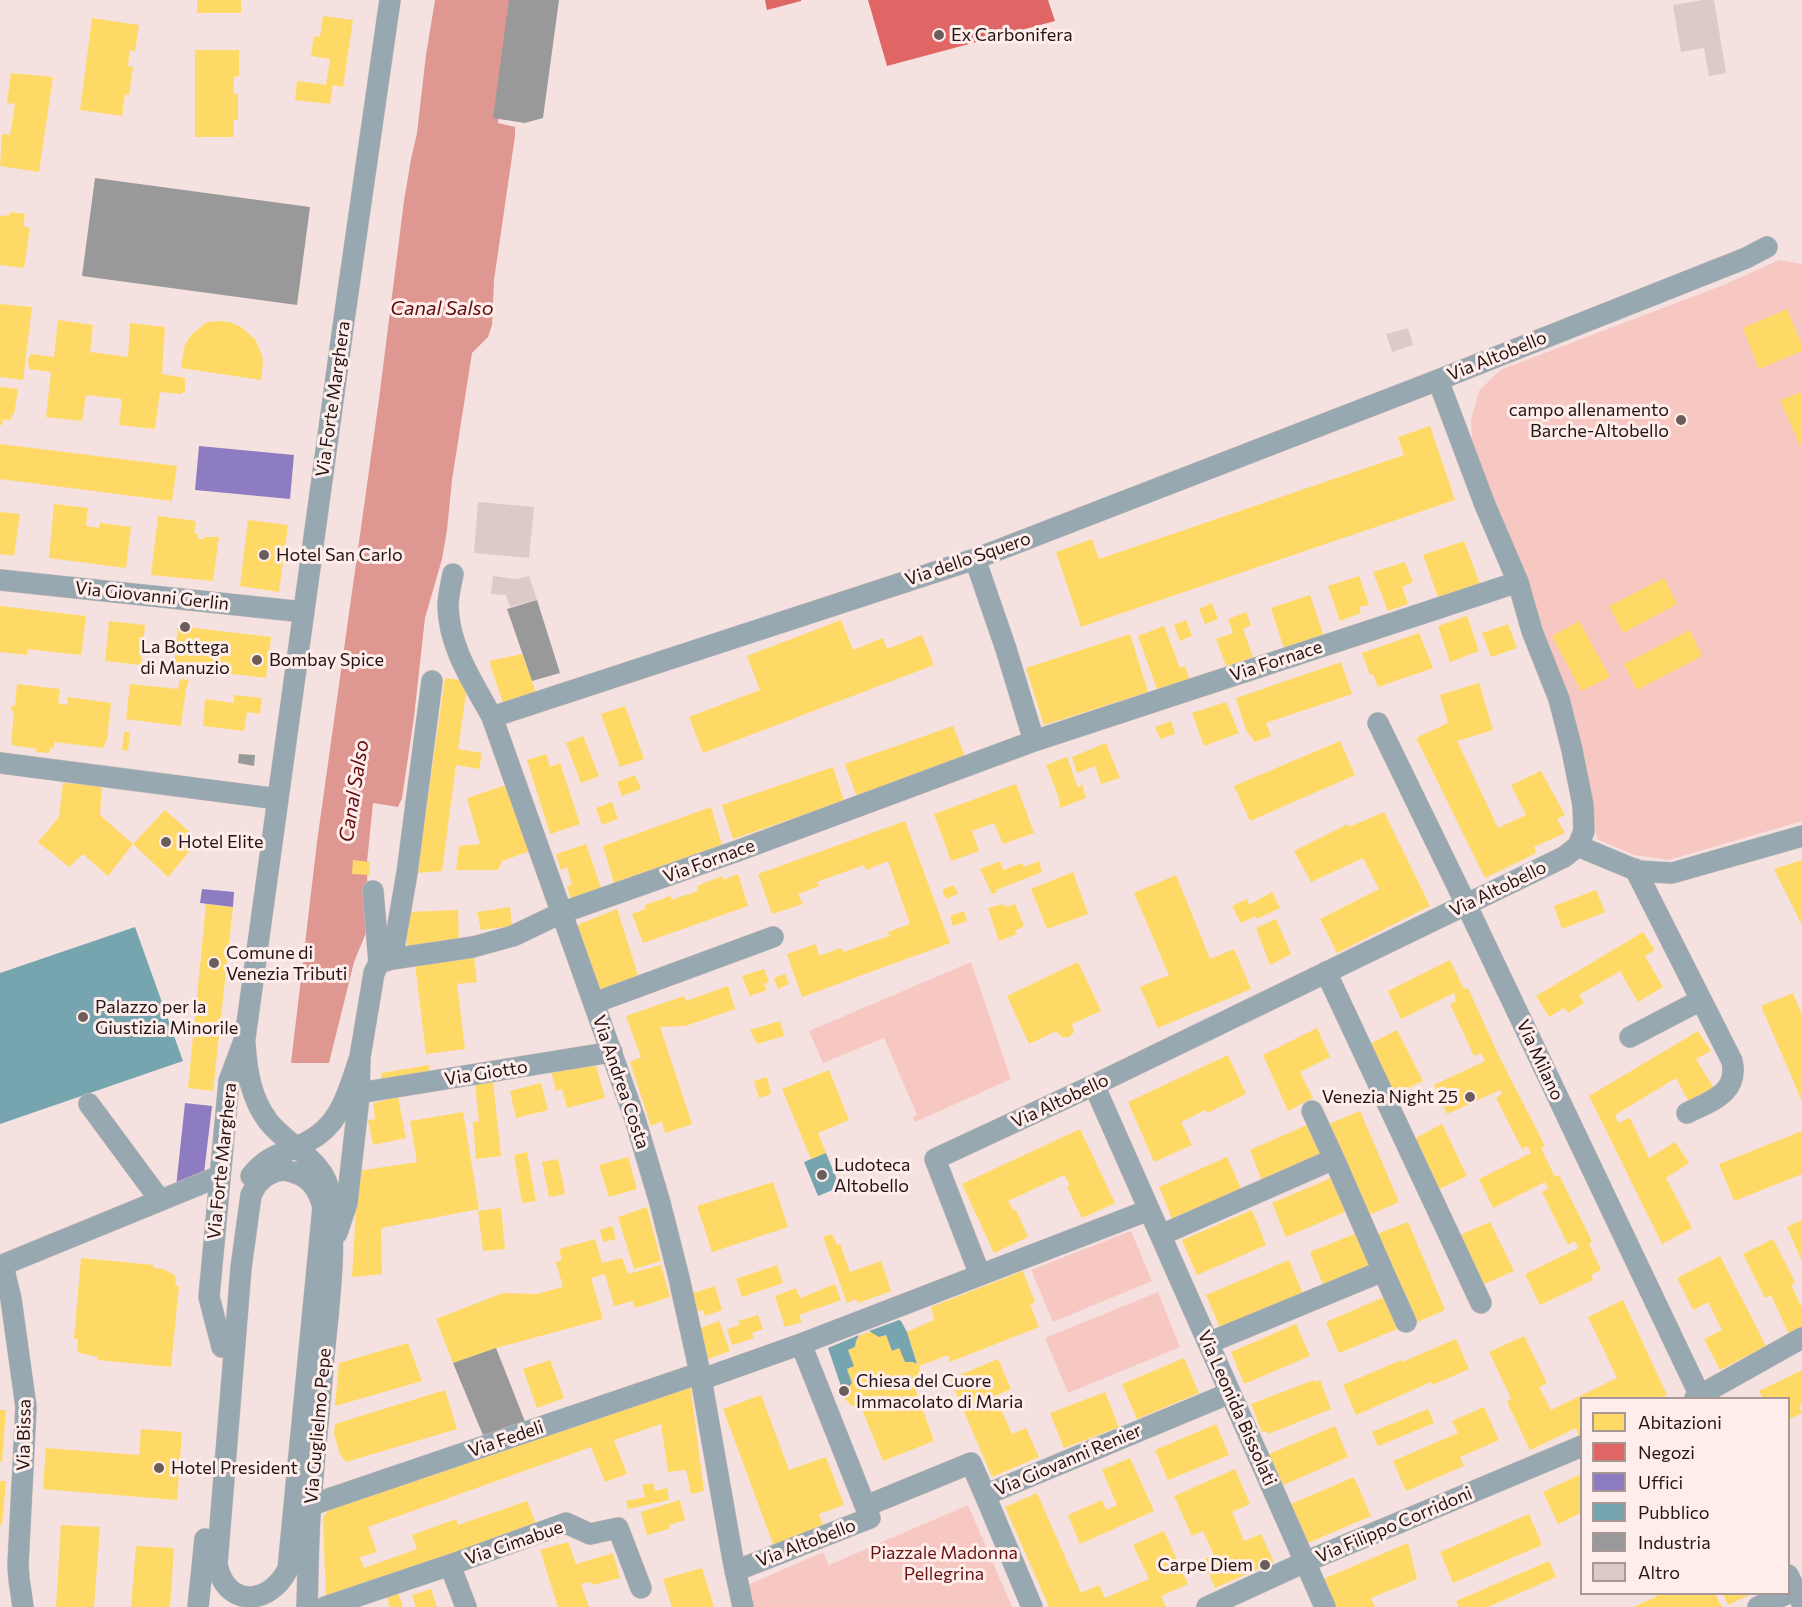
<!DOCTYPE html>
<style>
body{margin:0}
#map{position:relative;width:1802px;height:1607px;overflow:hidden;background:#f5e2e0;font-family:Commissioner,sans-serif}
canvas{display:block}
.legend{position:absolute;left:1580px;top:1397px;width:210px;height:198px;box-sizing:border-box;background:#ffedeb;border:2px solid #a79795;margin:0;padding:8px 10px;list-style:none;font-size:18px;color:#231513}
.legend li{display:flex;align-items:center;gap:12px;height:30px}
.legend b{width:30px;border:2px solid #a79795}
</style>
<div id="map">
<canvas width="1802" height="1607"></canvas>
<ul class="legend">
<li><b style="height:16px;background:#ffd966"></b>Abitazioni</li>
<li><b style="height:16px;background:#e06666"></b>Negozi</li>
<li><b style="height:16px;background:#8e7cc3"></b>Uffici</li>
<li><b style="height:16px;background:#76a5af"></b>Pubblico</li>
<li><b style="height:16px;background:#999"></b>Industria</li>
<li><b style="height:16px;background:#dbcac8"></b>Altro</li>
</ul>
</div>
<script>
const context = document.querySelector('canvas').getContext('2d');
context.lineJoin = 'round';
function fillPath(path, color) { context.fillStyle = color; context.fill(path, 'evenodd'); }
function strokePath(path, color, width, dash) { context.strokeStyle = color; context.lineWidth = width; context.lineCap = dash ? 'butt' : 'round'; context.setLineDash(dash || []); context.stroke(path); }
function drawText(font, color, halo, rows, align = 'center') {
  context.font = font + ' Commissioner,sans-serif'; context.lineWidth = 6; context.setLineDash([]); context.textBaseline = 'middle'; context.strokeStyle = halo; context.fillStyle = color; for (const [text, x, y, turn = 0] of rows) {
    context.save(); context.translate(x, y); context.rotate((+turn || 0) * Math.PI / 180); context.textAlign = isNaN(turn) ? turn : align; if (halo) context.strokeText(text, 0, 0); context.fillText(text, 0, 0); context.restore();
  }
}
fillPath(new Path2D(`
 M1779,260L1802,264V821L1669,860L1634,855L1597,839L1585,758L1570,703L1473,451L1471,420L1479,391L1500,370L1726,284Z
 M971,962L1011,1079L915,1122L913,1117L917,1115L884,1038L823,1063L809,1031Z
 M1131,1231L1152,1281L1053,1322L1031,1270Z
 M1158,1292L1180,1347L1068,1393L1045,1338Z
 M968,1505L1012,1607H751L743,1587L823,1552L829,1565Z`), '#f7c7c2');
fillPath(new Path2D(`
 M435,0H513L498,123L515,127V136L494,280L492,325L488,337L472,353L452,480L447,530L442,559L425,618L414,717L402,798L398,807L373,803L367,862L368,928L354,962L329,1063H291L317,842L379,399L404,201L411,159L417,133L426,55Z`), '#de9791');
fillPath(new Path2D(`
 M197,0H241V13H197Z
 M323,16L353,20L343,87L333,85L330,104L295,100L297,81L326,85L330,59L311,56L314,36L320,37Z
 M92,18L139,25L135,51L130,50L128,66L133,67L129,95L125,94L122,116L80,110Z
 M195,50H239V76L234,77V94H238V120H234V137H195Z
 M11,73L53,77L39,172L0,166L2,134L10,135L15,104L7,103Z
 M10,212L25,214L23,226L30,228L24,268L0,265V216L10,215Z
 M0,304L32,307L23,380L0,377Z
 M1787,309L1802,345V351L1759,369L1743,328Z
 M58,320L93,325L90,352L128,357L130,323L165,327L162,374L185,378V391L181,394L160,392L155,429L119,425L122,399L86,395L82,421L46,417L51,372L29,369L28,359L31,354L54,357Z
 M218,321L230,322L241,327L255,339L262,355L263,364L261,380L181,368L185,344L192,334L207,322Z
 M0,387L18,389L14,415L12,414L11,420L3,419L2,425H0Z
 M1802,392V450L1780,400Z
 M1430,426L1455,500L1081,627L1056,552L1092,539L1099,559L1404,455L1398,437Z
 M0,444L177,466L172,501L0,479Z
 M54,504L88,508L86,526L99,528L100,523L131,527L126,568L49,558Z
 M0,512L20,514L14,556L0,554Z
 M158,516L196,521L194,533H197L198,538L203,540L204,537H219L213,581L151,575Z
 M248,520L288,525L279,592L240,586Z
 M1464,541L1480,584L1438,597L1423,555Z
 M1405,562L1413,582L1402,587L1408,604L1388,611L1373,572Z
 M1359,576L1369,605L1359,607L1361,613L1340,621L1328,586Z
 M1664,578L1677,604L1623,633L1609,606Z
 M1310,595L1325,639L1285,652L1271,608Z
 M1212,603L1218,619L1205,624L1199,609Z
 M0,606L86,616L81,655L27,649V655L0,652Z
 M1246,612L1251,625L1243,629L1253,657L1226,666L1216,639L1233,633L1228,619Z
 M1467,616L1479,651L1450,662L1438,626Z
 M841,620L853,650L883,638L887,649L922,635L934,665L703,753L689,717L760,690L747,656Z
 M1186,620L1192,636L1180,641L1174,625Z
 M109,621L145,625L141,665L105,661Z
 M1579,621L1610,677L1581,691L1552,636Z
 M1508,624L1517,648L1491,657L1482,633Z
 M178,626L271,637L266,678L224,673V671L174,664Z
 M1164,626L1180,668L1185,666L1190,680L1158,692L1138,636Z
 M1690,630L1702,656L1637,690L1624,664Z
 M1419,633L1433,668L1378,687L1373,674L1370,675L1362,653Z
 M1130,634L1148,692L1044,725L1026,668Z
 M522,654L538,698L504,706L489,661Z
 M1341,662L1352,694L1266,723L1271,736L1255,742L1246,730L1236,698Z
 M445,678L468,681L458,749L482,753L479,769L456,765L442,871L417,873Z
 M180,679L189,680L186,689L181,726L126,719L130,684L178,689Z
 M1479,683L1493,730L1457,741L1498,828L1526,815L1511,785L1541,771L1565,815L1557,819L1565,833L1534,847L1536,853L1485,878L1416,738L1448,723L1440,695Z
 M17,684L60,689L58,703L67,705L68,697L111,703L107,741L106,740L104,748L55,742L53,749L50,748L49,753L35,752L37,749L11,745L14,711H11L12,705L15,706Z
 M234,695L262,698L260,714L247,712L244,731L203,726L205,699L234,703Z
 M1226,702L1239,733L1204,746L1192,713Z
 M625,706L644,759L620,767L601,714Z
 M1171,721L1175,734L1160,739L1155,727Z
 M953,726L966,759L857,797L845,764Z
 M124,732H130L128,751L122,750Z
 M583,736L599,776L581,783L566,743Z
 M1340,741L1355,775L1250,821L1234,786Z
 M1106,743L1120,778L1101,784L1095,766L1077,773L1072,757Z
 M546,754L550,767L560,763L580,824L550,834L527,760Z
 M1067,757L1078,788L1082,784L1086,798L1060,808L1058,795L1046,765Z
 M833,767L844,801L733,839L722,805Z
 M635,775L641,789L622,796L617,782Z
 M63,783L102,786L100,815L133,844L108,876L83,854L69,867L38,842L59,817Z
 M512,783L535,849L502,861L498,870H456L459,846L480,844L467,798Z
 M1016,784L1034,833L1003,844L994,823L972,831L979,851L951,861L934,814Z
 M612,802L618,819L602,825L596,808Z
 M711,807L722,845L614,883L603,846Z
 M165,810L199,840L168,877L133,844Z
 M1384,812L1430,906L1337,953L1320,919L1379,889L1363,858L1311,882L1294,851L1348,824L1349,827Z
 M905,821L950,943L802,997L787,954L816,944L819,956L841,948L843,952L889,936L888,932L910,924L888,861L866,870L864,865L817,882L819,886L798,894L803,904L772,914L758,874Z
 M586,844L603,894L572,904L567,886L572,885L567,867L561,870L556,854Z
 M353,860L370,862L369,875L352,874Z
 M1802,860V925L1774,869Z
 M1000,861L1003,870L1022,863L1024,867L1039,861L1042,872L996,890L997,892L992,894L980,869Z
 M1073,872L1088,914L1047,929L1031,889Z
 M738,874L748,906L643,943L632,914L645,909V905L671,896V900L698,891L697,886L722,876L723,880Z
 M1176,875L1210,959L1234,949L1251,989L1158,1028L1140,987L1169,975L1134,893Z
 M954,885L958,894L946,899L942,890Z
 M1596,890L1605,912L1562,929L1554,906Z
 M1272,892L1280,908L1257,919L1256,916L1241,923L1232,906L1247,899L1249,905Z
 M206,904L233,907L213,1091L188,1088Z
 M1004,904L1005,907L1015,904L1024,926L1015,931L1017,934L999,941L988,908Z
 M510,907L512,926L481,930L477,912Z
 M617,909L639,978L596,993L575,926Z
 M458,910L459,944L407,946L406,912Z
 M964,911L967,921L953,926L950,916Z
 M1276,919L1291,954L1270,965L1256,928Z
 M1643,932L1655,950L1645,956L1663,987L1638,1002L1620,971L1579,995L1584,1003L1568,1013L1564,1008L1549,1017L1536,996Z
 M474,957L477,982L457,984L465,1049L426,1054L415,964Z
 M1450,960L1464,989L1468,988L1498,1054L1545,1146L1541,1148L1555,1177L1559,1175L1592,1241L1589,1244L1601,1270L1591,1275L1593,1280L1540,1305L1525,1274L1579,1248L1574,1241L1568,1245L1542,1192L1548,1189L1545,1182L1493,1208L1479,1179L1531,1153L1527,1146L1522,1149L1496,1098L1502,1094L1500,1090L1447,1114L1434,1085L1485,1061L1481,1053L1474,1056L1450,1004L1456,1001L1454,993L1401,1019L1388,991Z
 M1078,962L1101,1011L1072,1024L1074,1032L1069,1037H1062L1056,1031L1029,1044L1007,996Z
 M764,969L769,982L764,984L767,990L750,996L742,976Z
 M785,974L789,984L778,989L774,978Z
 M728,986L735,1009L685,1026L660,1027L692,1124L665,1133L662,1121L651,1126L630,1062L641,1057L626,1016L684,996L686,1001Z
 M1793,993L1802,1015V1101L1761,1006Z
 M780,1021L784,1036L757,1044L750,1030Z
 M1317,1028L1330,1057L1300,1072L1313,1098L1288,1111L1263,1055Z
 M1397,1030L1423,1081L1391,1096L1366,1046Z
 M1698,1031L1711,1051L1696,1059L1715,1090L1691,1106L1676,1078L1615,1115L1618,1123L1630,1118L1649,1158L1675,1142L1689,1163L1666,1178L1692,1228L1662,1244L1589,1096Z
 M1228,1055L1246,1094L1207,1113L1205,1110L1181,1122L1192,1145L1154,1162L1128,1102Z
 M594,1059L605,1098L567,1108L562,1089L556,1091L551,1070Z
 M429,1065L431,1078L383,1087L381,1073Z
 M829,1070L849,1120L818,1133L826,1153L811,1159L782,1089Z
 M767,1077L771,1094L759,1098L754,1081Z
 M493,1082L501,1156L476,1159L473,1122L479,1121L475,1084Z
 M541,1083L548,1110L516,1118L510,1091Z
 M398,1097L406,1138L373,1145L368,1120L375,1119L373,1103Z
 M1360,1111L1399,1202L1369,1215L1329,1124Z
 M463,1112L479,1209L381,1228L382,1274L352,1277L358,1171L417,1162L410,1121Z
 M1309,1124L1323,1157L1263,1183L1250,1150Z
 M1442,1124L1467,1176L1435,1191L1410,1141Z
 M1080,1129L1115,1203L1082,1218L1067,1187L1070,1185L1064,1175L1008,1201L1014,1211L1016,1210L1028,1237L994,1253L962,1184Z
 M1802,1131V1174L1734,1201L1719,1164Z
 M527,1152L536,1201L522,1203L514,1155Z
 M628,1157L637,1189L609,1197L599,1165Z
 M1227,1157L1242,1191L1173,1221L1159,1187Z
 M558,1159L565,1194L549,1197L542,1162Z
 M1331,1178L1345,1212L1286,1237L1272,1203Z
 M773,1182L788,1227L712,1252L697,1206Z
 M647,1207L661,1261L634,1269L618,1217Z
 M501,1208L505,1249L483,1251L478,1211Z
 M1252,1210L1266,1245L1197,1275L1182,1240Z
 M1802,1220V1261L1787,1227Z
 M1408,1222L1445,1310L1415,1323L1377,1234Z
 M1490,1222L1514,1271L1482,1285L1458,1236Z
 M612,1226L616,1239L603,1242L600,1230Z
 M1357,1233L1371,1266L1323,1285L1310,1252Z
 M832,1234L837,1245L840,1244L850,1272L881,1261L891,1291L858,1303L856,1299L847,1303L823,1237Z
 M595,1239L602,1263L622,1258L628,1274L661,1265L670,1297L635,1308L633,1301L614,1306L605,1274L591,1278L603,1319L496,1348L453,1363L436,1319L503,1293L536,1294L563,1287L556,1262L562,1260L559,1249Z
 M1773,1239L1795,1282L1791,1285L1802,1308V1328L1789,1334L1771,1295L1765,1298L1743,1254Z
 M1720,1256L1766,1346L1720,1370L1704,1339L1722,1330L1708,1302L1693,1310L1677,1278Z
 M81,1258L154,1265L153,1268L163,1269L173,1274L176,1278L175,1285L179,1286L171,1367L98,1360V1357L79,1353L77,1349L78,1339H74Z
 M1289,1260L1303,1294L1220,1328L1206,1295Z
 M777,1265L783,1283L742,1297L736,1279Z
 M1023,1271L1035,1302L1030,1304L1039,1327L950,1362L948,1355L919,1366L921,1372V1379L918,1384L914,1386L934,1441L883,1461L861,1407L852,1406L845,1399L846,1390L852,1383L847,1369L854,1366L848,1350L855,1347L857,1338L861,1335L869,1332L874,1333L879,1337L886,1335L892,1351L899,1348L905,1362H913L918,1365L907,1332L934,1320L931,1307Z
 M835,1284L841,1300L799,1315L802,1322L785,1327L775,1296L796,1288L800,1298Z
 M715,1286L722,1310L705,1316L703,1310L694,1313L690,1294Z
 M1384,1297L1397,1329L1339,1353L1326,1322Z
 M1623,1300L1667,1395L1660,1398H1581V1436L1579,1437L1576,1428L1530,1450L1507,1402L1511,1398L1489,1352L1524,1336L1547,1383L1539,1387L1551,1410L1617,1378L1588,1317Z
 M758,1315L763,1329L752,1333L754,1338L732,1345L727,1329L740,1325L738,1321Z
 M719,1321L730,1351L705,1360L695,1330Z
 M1296,1324L1310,1356L1244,1384L1231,1352Z
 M1456,1339L1469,1369L1432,1385L1431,1382L1356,1415L1343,1385L1401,1360L1402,1362Z
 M408,1343L422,1381L335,1406L339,1363Z
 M1184,1358L1199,1393L1137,1419L1122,1384Z
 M998,1359L1011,1389L995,1396L1012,1434L1026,1428L1039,1457L992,1477L950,1379Z
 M550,1360L564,1398L537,1408L523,1369Z
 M1802,1370V1404L1799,1406L1802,1413L1788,1420V1398H1763L1759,1391Z
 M1314,1380L1315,1382L1320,1380L1331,1409L1268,1434L1266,1431L1262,1432L1251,1404Z
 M690,1383L704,1491L691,1494L686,1470L668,1472L661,1424L614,1440L627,1474L605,1482L591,1447L368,1527L377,1552L360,1557L364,1568L417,1549L412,1535L456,1519L458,1525L527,1501L536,1524L326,1601L323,1518L330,1507Z
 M445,1390L457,1429L346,1462L340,1454L334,1434L335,1424Z
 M1105,1392L1119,1427L1064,1448L1050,1413Z
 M761,1395L789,1470L826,1457L844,1505L819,1514L826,1533L776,1552L723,1409Z
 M1484,1407L1499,1440L1460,1457L1464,1466L1406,1491L1393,1461L1458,1433L1452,1421Z
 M1428,1409L1434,1423L1378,1446L1372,1432Z
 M0,1410H6L2,1462H0Z
 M1216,1424L1229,1455L1168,1480L1155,1450Z
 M1335,1426L1348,1457L1283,1485L1269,1454Z
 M141,1429L182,1432L177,1500L43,1489L46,1448L139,1455Z
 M1130,1458L1154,1511L1080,1544L1068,1515L1102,1500L1106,1510L1117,1505L1102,1470Z
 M1235,1469L1250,1504L1232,1512L1244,1541L1261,1534L1274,1562L1215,1588L1203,1560L1214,1555L1203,1531L1192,1536L1174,1496Z
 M1581,1474V1513L1558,1524L1543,1492Z
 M1354,1477L1371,1516L1308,1543L1291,1504Z
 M0,1481H6L2,1525H0Z
 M653,1483L655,1491L667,1488L669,1500L628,1509L626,1501L645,1497L642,1485Z
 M1037,1493L1081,1593L1099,1585L1105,1598L1149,1579L1133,1545L1164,1531L1188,1584L1161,1596L1166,1607H1049L1005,1507Z
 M680,1500L685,1520L669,1525V1529L647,1535L641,1512Z
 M1529,1514L1542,1545L1453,1583L1440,1552Z
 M61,1525L100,1527L94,1607H56Z
 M568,1542L576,1564L613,1553L620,1578L593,1585L591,1582L581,1584L589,1607H558L540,1550Z
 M1408,1543L1417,1579L1371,1598L1375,1607H1335L1323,1579Z
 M136,1546L174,1548L170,1607H131Z
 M1549,1561L1556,1577L1488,1607H1459L1456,1601Z
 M702,1568L714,1607H672L663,1579Z
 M431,1589L437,1607H416L412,1595Z
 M398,1592L403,1607H390L386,1595Z
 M1661,1594H1715L1722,1607H1634Z
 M1723,1594H1751L1728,1605Z`), '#ffd966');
fillPath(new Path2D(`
 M765,0H801V1L767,10Z
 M868,0H1048L1055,21L887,66Z`), '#e06666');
fillPath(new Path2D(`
 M199,446L294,455L290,499L195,490Z
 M202,889L234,892L233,907L200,903Z
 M185,1103L212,1106L204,1173L176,1187Z`), '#8e7cc3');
fillPath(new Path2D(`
 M135,927L183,1061L0,1124V973Z
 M826,1153L840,1187L818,1196L804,1162Z
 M899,1320L901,1321L907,1332L917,1364L913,1362H905L899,1348L892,1351L886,1335L879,1337L869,1331Z
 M859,1335L856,1341L855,1347L848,1350L854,1366L847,1369L852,1383L846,1390L845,1398L828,1348Z`), '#76a5af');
fillPath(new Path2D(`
 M509,0H559L543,118L525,123L493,118Z
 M95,178L310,207L297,305L82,276Z
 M537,600L560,673L532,681L507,609Z
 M239,754L255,755L254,766L238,763Z
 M496,1348L526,1424L485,1440L453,1363Z`), '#999');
fillPath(new Path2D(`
 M1703,0H1714L1726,73L1709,76L1704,48L1681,52L1673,5Z
 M1408,328L1413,345L1392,352L1386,334Z
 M478,502L534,507L529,558L474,553Z
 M493,576L516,579L529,576L537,600L510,607L506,595L491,594Z`), '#dbcac8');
const minor = new Path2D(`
 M975,559L1006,649L1034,741
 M453,574C451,584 448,596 448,606C449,648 473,682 492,717L635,1119L660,1203L679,1278L700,1373L733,1560L743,1607
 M0,580L304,612
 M492,717L975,559L1438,380L1746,258L1767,247
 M1378,723L1466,904L1701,1398
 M0,763L278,799
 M1578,846L1638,871L1672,873L1802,836
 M1635,869L1732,1061C1739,1093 1711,1101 1687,1113
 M392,959L407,873L432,681
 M379,963L392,959L473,947L513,936L561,913L740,850L1034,741L1518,582
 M1326,972L1481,1303
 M594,1003L773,937
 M1630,1037L1701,1000
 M245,1044C247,1073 251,1098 268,1121C288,1147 326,1160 330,1195C337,1253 328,1310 323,1367C319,1417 313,1467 310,1516C308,1547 308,1577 307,1607
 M1094,1085L1325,1607
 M359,1093L612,1052
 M89,1104L160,1200
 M1312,1111L1334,1159
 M285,1170C308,1175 317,1185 323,1207L288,1569C269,1607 225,1607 217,1564L241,1268L251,1195L257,1184L266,1176L276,1171Z
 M251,1176C268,1154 284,1154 307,1142C342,1124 348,1091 360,1057
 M337,1233L347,1203L359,1097L360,1057L374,973L379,963L373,891
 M1161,1235L1334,1159L1383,1271L1208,1343
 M0,1266L5,1274L11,1299L26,1407L18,1565L19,1579L23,1607
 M0,1266L220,1176
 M1383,1271L1406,1322
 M980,1275L935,1159L1094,1085L1564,857L1578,846L1584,831L1583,805L1572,750L1559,699L1532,631L1518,582L1485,505L1438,380
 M222,1347L209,1297L229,1081L245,1038L345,313L390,0
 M1695,1398L1802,1338
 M311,1505L700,1373L708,1377L801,1344L1149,1210
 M866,1506L971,1463L985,1495
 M450,1565L466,1607
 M735,1571L870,1518L801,1344
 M1788,1575L1802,1603
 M198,1607L205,1539
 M325,1607L450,1565L566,1523L590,1534L618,1528L641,1588
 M1032,1607L985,1495L1230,1393
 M1207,1607L1305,1562L1582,1446
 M1758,1607L1786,1594`);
strokePath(minor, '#cebfbd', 22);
strokePath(minor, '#98a8b0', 21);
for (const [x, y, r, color] of [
 [939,35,6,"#6c5d5b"],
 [1681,420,6,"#6c5d5b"],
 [264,555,6,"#6c5d5b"],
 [185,627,6,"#6c5d5b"],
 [257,660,6,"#6c5d5b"],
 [166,842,6,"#6c5d5b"],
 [214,963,6,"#6c5d5b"],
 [83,1017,6,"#6c5d5b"],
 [1470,1097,6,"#6c5d5b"],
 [822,1175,6,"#6c5d5b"],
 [844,1391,6,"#6c5d5b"],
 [159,1468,6,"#6c5d5b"],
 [1265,1565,6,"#6c5d5b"]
]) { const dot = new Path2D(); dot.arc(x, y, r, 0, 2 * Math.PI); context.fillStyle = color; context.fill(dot); strokePath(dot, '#ffedeb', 2); }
drawText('18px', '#231513', '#ffedeb', [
 ["Ex Carbonifera",951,35],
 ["campo allenamento",1669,410,"right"],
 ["Barche-Altobello",1669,431,"right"],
 ["Hotel San Carlo",276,555],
 ["La Bottega",185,647,"center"],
 ["di Manuzio",185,668,"center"],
 ["Bombay Spice",269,660],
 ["Hotel Elite",178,842],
 ["Comune di",226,953],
 ["Venezia Tributi",226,974],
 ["Palazzo per la",95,1007],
 ["Giustizia Minorile",95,1028],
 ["Venezia Night 25",1458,1097,"right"],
 ["Ludoteca",834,1165],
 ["Altobello",834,1186],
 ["Chiesa del Cuore",856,1381],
 ["Immacolato di Maria",856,1402],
 ["Hotel President",171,1468],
 ["Carpe Diem",1253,1565,"right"]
], 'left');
drawText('18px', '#231513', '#ffedeb', [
 ["Via Altobello",1497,356,-22],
 ["Via Forte Marghera",333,399,-82],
 ["Via dello Squero",968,559,-19],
 ["Via Giovanni Gerlin",152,596,6],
 ["Via Fornace",1276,661,-18],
 ["Via Fornace",709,861,-20],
 ["Via Altobello",1498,889,-26],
 ["Via Milano",1540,1060,65],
 ["Via Giotto",486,1073,-9],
 ["Via Andrea Costa",621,1082,71],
 ["Via Altobello",1060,1101,-25],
 ["Via Forte Marghera",222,1161,-84],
 ["Via Leonida Bissolati",1237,1408,66],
 ["Via Guglielmo Pepe",318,1426,-85],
 ["Via Bissa",24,1435,-89],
 ["Via Fedeli",506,1439,-19],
 ["Via Giovanni Renier",1068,1460,-23],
 ["Via Filippo Corridoni",1394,1525,-23],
 ["Via Cimabue",514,1543,-19],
 ["Via Altobello",806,1543,-21]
]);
drawText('18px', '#671313', '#ffedeb', [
 ["Piazzale Madonna",944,1553],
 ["Pellegrina",944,1574]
]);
drawText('italic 20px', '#610b0d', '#ffedeb', [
 ["Canal Salso",442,308],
 ["Canal Salso",354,791,-81]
]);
</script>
